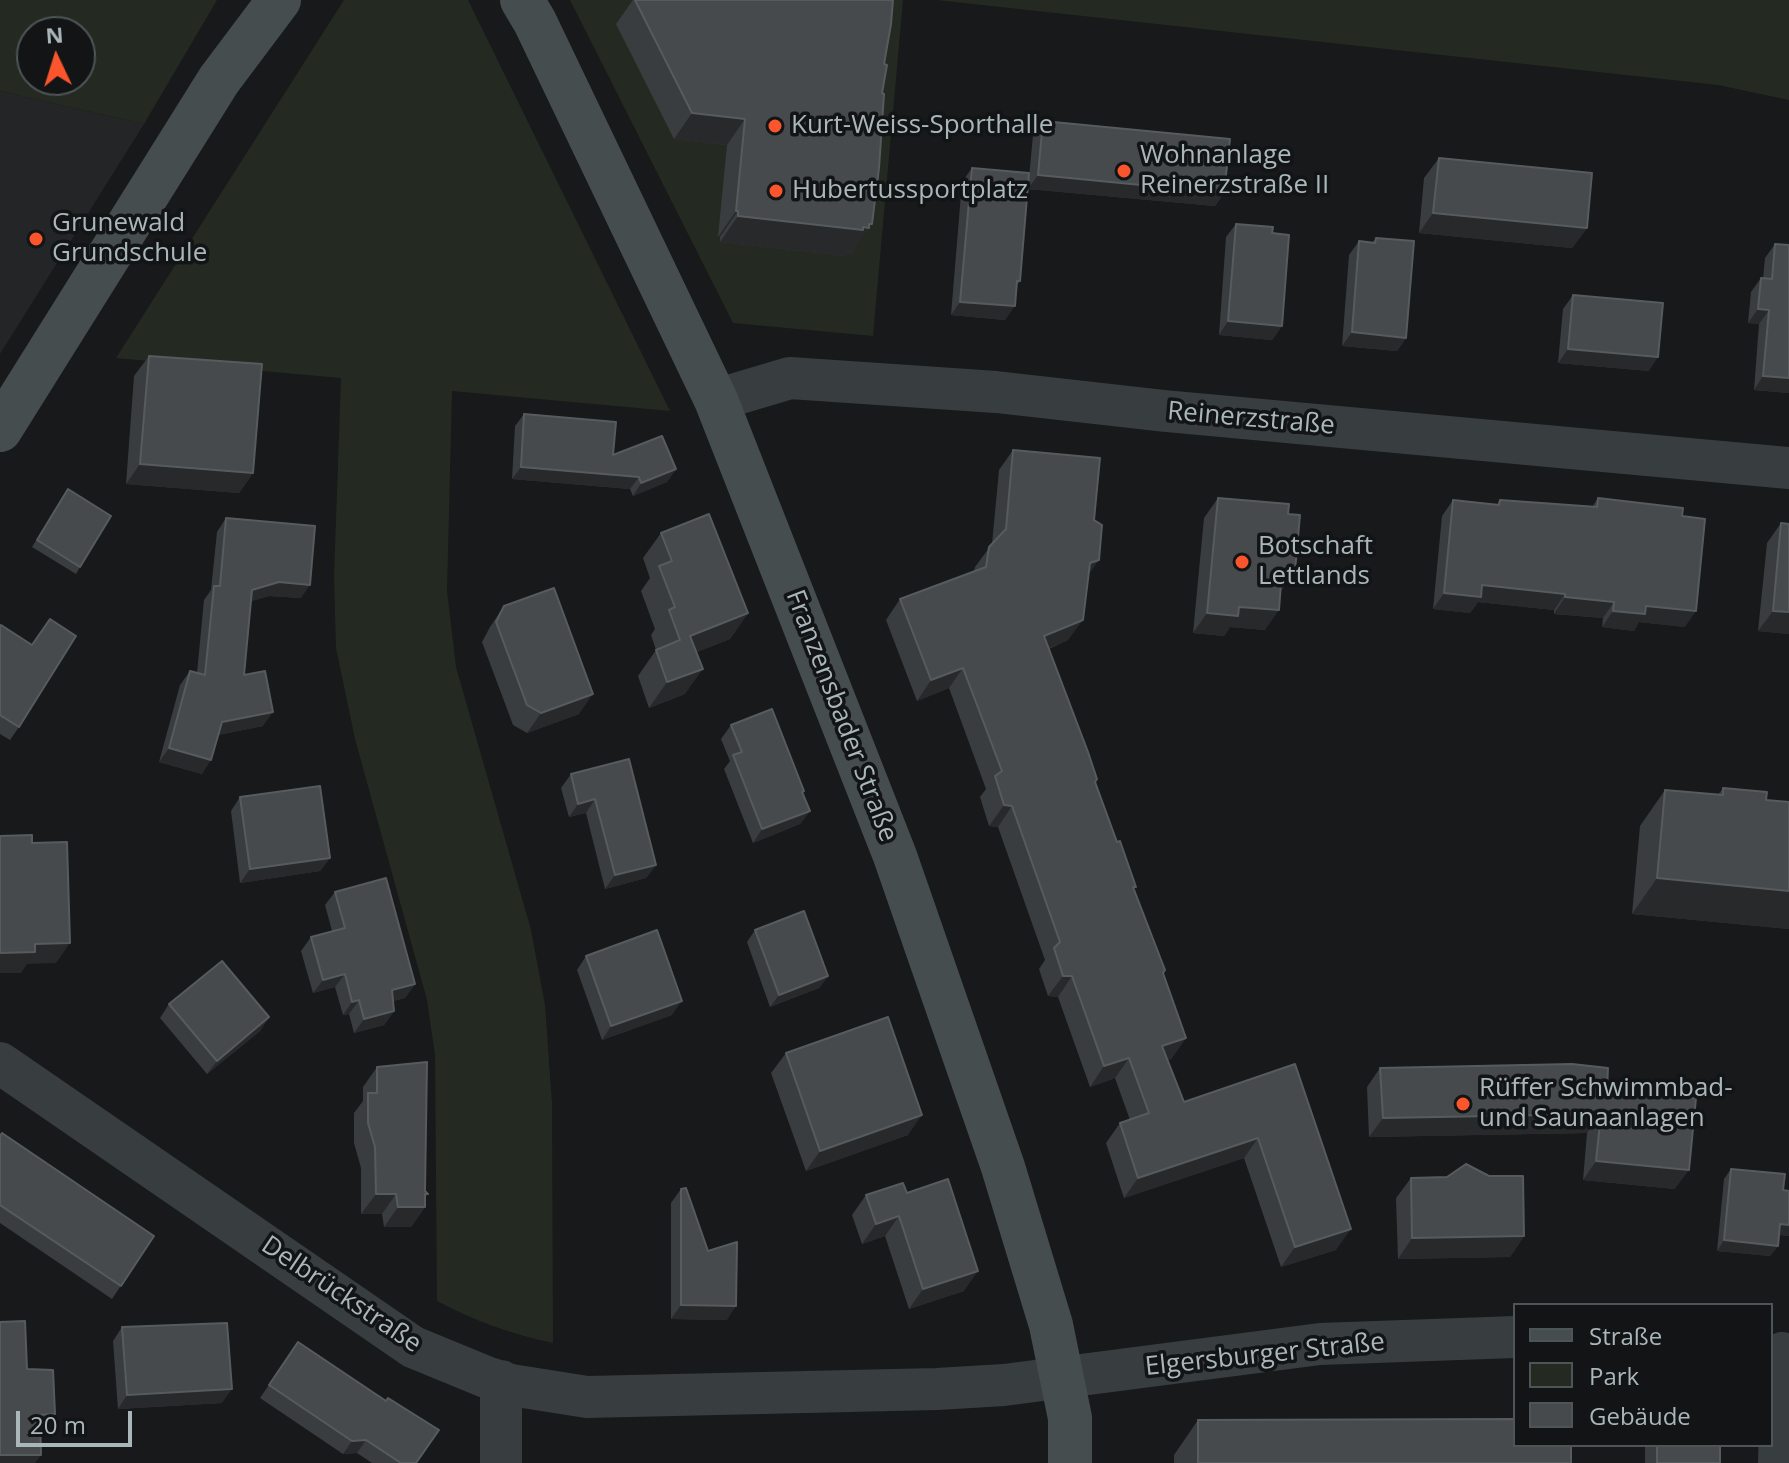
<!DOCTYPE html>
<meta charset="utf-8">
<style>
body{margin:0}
#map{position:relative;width:1789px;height:1463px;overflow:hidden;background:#17191a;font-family:"Open Sans",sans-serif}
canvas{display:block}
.legend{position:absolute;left:1513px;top:1303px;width:260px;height:144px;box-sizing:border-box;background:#121415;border:2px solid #4e5557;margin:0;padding:10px 14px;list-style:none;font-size:24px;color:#a9b6ba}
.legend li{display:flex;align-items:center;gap:16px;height:40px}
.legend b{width:40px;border:2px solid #4e5557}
.north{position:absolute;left:16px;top:16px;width:80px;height:80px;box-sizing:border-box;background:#121415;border:2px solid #4e5557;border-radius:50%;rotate:356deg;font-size:22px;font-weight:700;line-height:32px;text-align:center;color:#a9b6ba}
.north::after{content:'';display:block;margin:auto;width:28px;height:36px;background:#fb552e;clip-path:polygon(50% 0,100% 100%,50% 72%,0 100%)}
.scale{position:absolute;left:16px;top:1411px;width:116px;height:36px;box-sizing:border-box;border:4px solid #a9b6ba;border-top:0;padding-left:10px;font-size:24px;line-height:28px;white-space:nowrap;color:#a9b6ba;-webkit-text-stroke:6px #121415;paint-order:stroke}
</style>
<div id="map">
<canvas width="1789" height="1463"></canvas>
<ul class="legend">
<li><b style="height:10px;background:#464d4f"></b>Straße</li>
<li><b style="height:22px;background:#242a21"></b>Park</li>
<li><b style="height:22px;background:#464a4c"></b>Gebäude</li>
</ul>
<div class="north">N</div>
<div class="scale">20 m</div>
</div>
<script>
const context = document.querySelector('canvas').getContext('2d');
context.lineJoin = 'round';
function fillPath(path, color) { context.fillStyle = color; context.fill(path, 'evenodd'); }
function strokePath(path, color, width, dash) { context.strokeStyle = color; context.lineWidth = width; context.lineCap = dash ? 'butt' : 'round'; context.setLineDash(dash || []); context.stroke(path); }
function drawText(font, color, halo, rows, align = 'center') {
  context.font = font + ' "Open Sans",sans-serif'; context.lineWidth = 7; context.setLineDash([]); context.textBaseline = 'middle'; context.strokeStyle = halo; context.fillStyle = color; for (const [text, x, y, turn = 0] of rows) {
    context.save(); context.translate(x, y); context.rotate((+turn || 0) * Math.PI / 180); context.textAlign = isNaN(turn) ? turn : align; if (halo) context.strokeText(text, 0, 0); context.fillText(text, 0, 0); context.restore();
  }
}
fillPath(new Path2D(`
 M0,91L144,124L0,354Z`), '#232527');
fillPath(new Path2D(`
 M0,0H217L144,124L0,91ZM32,32H80V80H32Z
 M344,0H468L670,411L452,391L447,591L456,667L531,930L545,1005L552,1103L553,1343C511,1334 475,1321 437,1301L435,1055L427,1000L355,739L336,648L334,577L341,378L116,358Z
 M570,0H903L873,336L733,323Z
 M936,0H1789V100L1718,85Z`), '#242a21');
strokePath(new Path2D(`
 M716,400L790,378L996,392L1165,411L1789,468
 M0,1063L413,1347L486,1377L511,1385L587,1397L937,1389L1004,1385L1320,1344L1515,1337
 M501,1463V1381
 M1779,1463L1782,1353`), '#383d3f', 42);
strokePath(new Path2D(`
 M522,0L535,22L716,400L895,856L1003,1167L1051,1325L1070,1418V1463
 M0,430L219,80L279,0`), '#464d4f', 44);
fillPath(new Path2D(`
 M633,0H893L854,250L851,254L847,253L845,256L720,242V237H718L727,145L674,139L616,24Z
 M1043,121L1224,193L1215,206L1028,189L1033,135Z
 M1439,158L1587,228L1572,248L1419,233L1424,178Z
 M972,168L1020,281L1016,286L1005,320L951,315L962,182Z
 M1236,224L1272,233L1282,326L1272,340L1219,335L1226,237Z
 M1376,238L1406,338L1397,351L1342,346L1349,255L1359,241L1372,243Z
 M1775,244L1789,245V393L1754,390L1759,324L1748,323L1751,292L1761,278L1763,279L1765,258Z
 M1573,295L1649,371L1558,363L1563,309Z
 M149,356L253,473L239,493L126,484L134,376Z
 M524,414L613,455L676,469L667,482L633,496L630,489L512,479L515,426Z
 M1013,450L1088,576L1068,640L1049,649L1186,1038L1171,1059L1168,1060L1184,1102L1295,1064L1336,1250L1281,1267L1244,1158L1124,1198L1106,1143L1120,1123L1130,1120L1115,1078L1090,1087L1058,997L1048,996L1039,969L1045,960L998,827L989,826L980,797L986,789L949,688L917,701L886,620L900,599L974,571L975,567L992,544L999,470Z
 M68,489L80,567L76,574L32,547Z
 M1218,498L1288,514L1295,571L1281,591L1265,630L1230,627L1224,636L1193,633L1204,518Z
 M1598,498L1685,627L1639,622L1634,631L1602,627L1603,618L1554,614V610L1478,602L1470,613L1433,609L1442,516L1453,500L1497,504L1500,500L1592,507Z
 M226,518L301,598L269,596L251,601L244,675L263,726L218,735L202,774L159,762L180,685L190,671L197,673L204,600L211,590L217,532Z
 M1781,523L1789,634L1758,631L1767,543Z
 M661,533L748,613L730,639L697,652L685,694L649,708L638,676L656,650L651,635L655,629L641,591L650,578L643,558Z
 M504,606L579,714L527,733L513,725L482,642L490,627Z
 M0,626L19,727L10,740L0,734Z
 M731,725L803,793L810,811L800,824L753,843L724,769L730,761L721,739Z
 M571,774L656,865L646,878L605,889L586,813L569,817L561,788Z
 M1723,788L1766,800L1789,802V929L1632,914L1640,826L1665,790L1718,795Z
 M240,797L330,858L320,871L240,883L231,811Z
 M335,892L415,984L405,998L393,1001L394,1011L384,1025L354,1033L349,1014L343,1015L335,987L313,993L301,951L311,937L332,931L325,905Z
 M755,930L828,976L819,988L770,1007L747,942Z
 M586,956L672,1015L602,1040L577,970Z
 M169,1004L269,1017L260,1031L207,1074L160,1018Z
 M786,1053L908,1135L806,1171L771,1073Z
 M377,1067L425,1191L428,1194L425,1197V1207L411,1227H384L382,1214H361V1168L354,1143V1113L363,1101V1087Z
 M1380,1068L1607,1089L1675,1189L1583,1180L1587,1133L1369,1137L1367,1087Z
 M0,1136L154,1236L112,1299L0,1223Z
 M1731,1169L1783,1190L1789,1191V1236L1779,1235L1778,1246L1770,1256L1717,1251L1724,1179Z
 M1411,1178L1524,1236L1510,1257L1398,1259L1396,1198Z
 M681,1189L727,1320L671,1319V1203Z
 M907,1193L964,1291L909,1309L885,1236L862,1244L852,1215L866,1195Z
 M122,1327L222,1403L118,1409L113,1341Z
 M298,1342L386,1401L416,1463H372L357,1453L343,1454L260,1398Z
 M1198,1420L1571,1463H1174V1455Z
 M1645,1445H1720V1463H1645Z`), '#3a3d3f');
fillPath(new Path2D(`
 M692,113L745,119L727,145L674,139Z
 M1038,175L1224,193L1215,206L1028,189Z
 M736,211H738L720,237H718Z
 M1433,213L1587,228L1572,248L1419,233Z
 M738,216L863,227L869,224H872L854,250L851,254L847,253L845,256L720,242Z
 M960,302L1015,306L1005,320L951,315Z
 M1758,309L1769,310L1759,324L1748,323Z
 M1228,321L1282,326L1272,340L1219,335Z
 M1352,332L1406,338L1397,351L1342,346Z
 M1568,349L1658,357L1649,371L1558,363Z
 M1763,376L1789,378V393L1754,390Z
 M140,464L253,473L239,493L126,484Z
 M521,467L639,477L630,489L512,479Z
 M676,469L667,482L633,496L641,483Z
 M1099,560L1084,581L1090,563Z
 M1282,570L1295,571L1281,591Z
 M279,582L310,585L301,598L269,596L243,604L252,590Z
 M1482,585L1565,594L1554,610L1478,602L1470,613L1433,609L1444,593Z
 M1565,597L1614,602L1603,618L1554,614Z
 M1646,606L1696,611L1685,627L1639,622L1634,631L1602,627L1613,611Z
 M1239,607L1279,610L1265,630L1230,627L1224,636L1193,633L1207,613Z
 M1773,611L1789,612V634L1758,631Z
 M748,613L730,639L673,662L690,636Z
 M1083,620L1068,640L1029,657L1044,636Z
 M963,668L949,688L917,701L931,680Z
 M703,669L685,694L649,708L667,682Z
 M593,694L579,714L527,733L541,713Z
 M273,712L263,726L212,736L222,722Z
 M169,748L211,760L202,774L159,762Z
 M595,799L586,813L569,817L578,804Z
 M1004,805L1012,806L998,827L989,826Z
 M810,811L800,824L753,843L762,829Z
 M330,858L320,871L240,883L250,869Z
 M656,865L646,878L605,889L615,875Z
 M1657,878L1789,891V929L1632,914Z
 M70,943L56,963L27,964L21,973H0V953L35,944Z
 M345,974L335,987L313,993L323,980Z
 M828,976L819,988L770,1007L779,995Z
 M1063,976H1072L1058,997L1048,996Z
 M415,984L405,998L382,1004L392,990Z
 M359,1000L349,1014L343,1015L352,1002Z
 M682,1001L672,1015L602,1040L611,1026Z
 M394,1011L384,1025L354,1033L364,1019Z
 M269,1017L260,1031L207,1074L217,1061Z
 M1186,1038L1171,1059L1148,1067L1162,1046Z
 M1129,1058L1115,1078L1090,1087L1104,1066Z
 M1601,1114L1587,1133L1369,1137L1383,1118Z
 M922,1115L908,1135L806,1171L820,1151Z
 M1258,1138L1244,1158L1124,1198L1138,1178Z
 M1596,1161L1689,1170L1675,1189L1583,1180Z
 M376,1194H396L382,1214H361Z
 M425,1194H428L419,1207H425L411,1227H384L398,1207Z
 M899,1216L885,1236L862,1244L876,1224Z
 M1780,1224L1789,1225V1236L1772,1234Z
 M1351,1229L1336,1250L1281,1267L1295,1247Z
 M1524,1236L1510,1257L1398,1259L1412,1238Z
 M1724,1240L1778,1246L1770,1256L1717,1251Z
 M978,1271L964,1291L909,1309L923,1289Z
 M681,1305L736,1306L727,1320L671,1319Z
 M232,1389L222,1403L118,1409L127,1395Z
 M55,1414L46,1426L31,1427L40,1415Z
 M366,1440L357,1453L343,1454L352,1441Z
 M0,1455H41L35,1463H0Z`), '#27292b');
const building = new Path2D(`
 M635,0H893L891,24L884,64L887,65L882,93L884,94L879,168L872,224H869V228L863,227V230L738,216V211H736L745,119L692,113Z
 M1043,121L1230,139L1224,193L1038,175Z
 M1439,158L1592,173L1587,228L1433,213Z
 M972,168L1029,173L1020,281H1017L1015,306L960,302Z
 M1236,224L1273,227L1272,233L1289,235L1282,326L1228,321Z
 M1376,238L1414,241L1406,338L1352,332L1359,241L1375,243Z
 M1775,244L1789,245V378L1763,376L1769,310L1758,309L1761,278L1772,279Z
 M1573,295L1663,303L1658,357L1568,349Z
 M149,356L262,364L253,473L140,464Z
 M524,414L616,422L613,455L662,436L676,469L641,483L639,477L521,467Z
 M1013,450L1100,458L1094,520L1102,525L1099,560L1090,563L1083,620L1044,636L1088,752L1097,779L1095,782L1117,842L1120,841L1136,887H1133L1165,970L1163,973L1186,1038L1162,1046L1184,1102L1295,1064L1351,1229L1295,1247L1258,1138L1138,1178L1120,1123L1149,1113L1129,1058L1104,1066L1072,976H1063L1054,948L1060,942L1012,806L1004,805L995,776L1002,771L963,668L931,680L900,599L986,567L989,547L1006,529Z
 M68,489L111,516L80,567L37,540Z
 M1218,498L1289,504L1288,514L1300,515L1295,571L1282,570L1279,610L1239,607L1238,616L1207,613Z
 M1598,498L1683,508L1682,516L1705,519L1696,611L1646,606L1645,614L1613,611L1614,602L1565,597V594L1482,585L1481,597L1444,593L1453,500L1499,505L1500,500L1597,507Z
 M709,514L748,613L690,636L703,669L667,682L656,650L680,640L669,610L675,607L659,566L672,561L661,533Z
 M226,518L315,526L310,585L279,582L252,590L244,675L265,671L273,712L222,722L211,760L169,748L190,671L205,675L214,586H220Z
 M1781,523L1789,524V612L1773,611Z
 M554,588L593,694L541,713L527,705L496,622L504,606Z
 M50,619L76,636L19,727L0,715V626L1,625L32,645Z
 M772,709L804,791L802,792L810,811L762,829L733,755L742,752L731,725Z
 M629,759L656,865L615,875L595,799L578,804L571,774Z
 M320,786L330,858L250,869L240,797Z
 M1723,788L1767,792L1766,800L1789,802V891L1657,878L1665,790L1723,795Z
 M32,835V843L67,842L70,943L35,944V952L0,953V836Z
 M386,878L415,984L392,990L394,1011L364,1019L359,1000L352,1002L345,974L323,980L311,937L345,928L335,892Z
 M804,911L828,976L779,995L755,930Z
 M657,930L682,1001L611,1026L586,956Z
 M222,961L269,1017L217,1061L169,1004Z
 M888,1017L922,1115L820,1151L786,1053Z
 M427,1062L425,1191L428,1194H425V1207H398L396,1194H376L375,1147L368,1123V1093H377V1067Z
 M1572,1064L1608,1068L1607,1089L1696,1098L1689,1170L1596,1161L1601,1114L1383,1118L1380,1068Z
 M2,1133L154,1236L121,1286L0,1205V1136Z
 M1466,1164L1489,1176H1523L1524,1236L1412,1238L1411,1178L1447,1177Z
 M1731,1169L1785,1174L1783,1190L1789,1191V1225L1780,1224L1778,1246L1724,1240Z
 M948,1179L978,1271L923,1289L899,1216L876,1224L866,1195L903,1183L907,1193Z
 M686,1188L708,1251L737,1242L736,1306L681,1305V1189Z
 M25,1321L27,1369L53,1370L55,1414L40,1415L41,1455H0V1322Z
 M227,1323L232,1389L127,1395L122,1327Z
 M298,1342L386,1401L388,1398L439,1430L416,1463H401L366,1440L352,1441L269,1385Z
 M1515,1419V1445H1571V1463H1198V1420Z
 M1657,1445H1720V1463H1657Z`);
fillPath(building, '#464a4c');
strokePath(building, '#565b5e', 2);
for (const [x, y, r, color] of [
 [775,126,8,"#fb552e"],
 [1124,171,8,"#fb552e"],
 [776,191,8,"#fb552e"],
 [36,239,8,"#fb552e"],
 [1242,562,8,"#fb552e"],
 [1463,1104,8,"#fb552e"]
]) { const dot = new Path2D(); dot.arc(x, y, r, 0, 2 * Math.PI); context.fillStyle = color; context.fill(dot); strokePath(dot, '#121415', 3); }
drawText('26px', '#a9b6ba', '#121415', [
 ["Kurt-Weiss-Sporthalle",791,126],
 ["Wohnanlage",1140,156],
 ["Reinerzstraße II",1140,186],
 ["Hubertussportplatz",792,191],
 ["Grunewald",52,224],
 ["Grundschule",52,254],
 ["Botschaft",1258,547],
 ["Lettlands",1258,577],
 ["Rüffer Schwimmbad-",1479,1089],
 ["und Saunaanlagen",1479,1119]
], 'left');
drawText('26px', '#a9b6ba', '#121415', [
 ["Reinerzstraße",1251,419,5],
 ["Franzensbader Straße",841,716,69],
 ["Delbrückstraße",341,1295,34],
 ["Elgersburger Straße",1265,1355,-6]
]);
</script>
